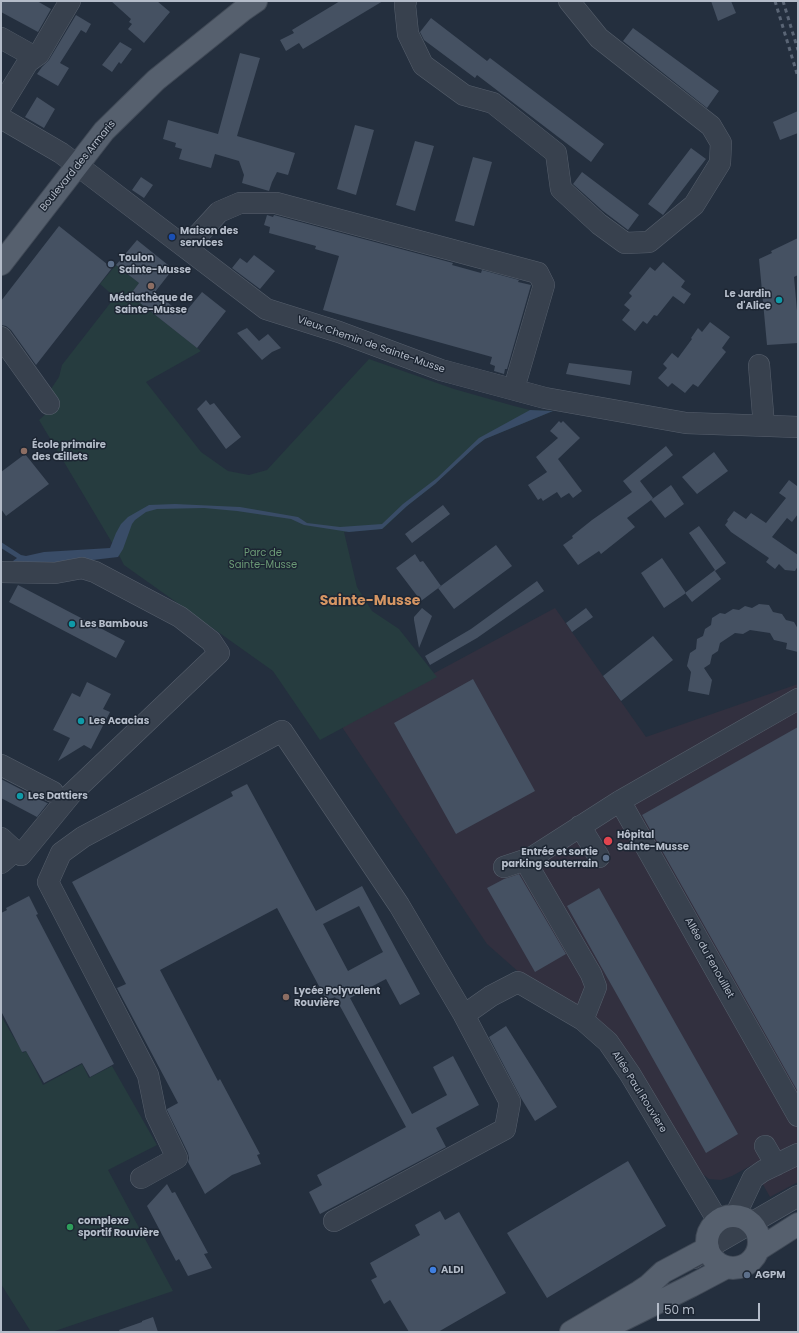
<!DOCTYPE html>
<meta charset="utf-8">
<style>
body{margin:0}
#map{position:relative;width:799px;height:1333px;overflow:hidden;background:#242f3e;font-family:Poppins,sans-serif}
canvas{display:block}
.frame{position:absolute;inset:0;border:2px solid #b4bcc9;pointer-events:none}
.scale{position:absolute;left:657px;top:1303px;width:103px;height:18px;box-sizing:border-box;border:2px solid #b4bcc9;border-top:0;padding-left:5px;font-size:12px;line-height:14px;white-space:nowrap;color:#b4bcc9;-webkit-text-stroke:3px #1d2633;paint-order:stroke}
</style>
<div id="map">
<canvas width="799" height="1333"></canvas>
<div class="frame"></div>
<div class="scale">50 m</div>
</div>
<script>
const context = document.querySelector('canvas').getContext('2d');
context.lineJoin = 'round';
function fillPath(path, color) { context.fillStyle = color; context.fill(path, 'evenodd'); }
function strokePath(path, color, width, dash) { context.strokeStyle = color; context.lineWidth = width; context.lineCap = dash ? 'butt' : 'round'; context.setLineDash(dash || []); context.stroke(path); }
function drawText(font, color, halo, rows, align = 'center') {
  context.font = font + ' Poppins,sans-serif'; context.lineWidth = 3; context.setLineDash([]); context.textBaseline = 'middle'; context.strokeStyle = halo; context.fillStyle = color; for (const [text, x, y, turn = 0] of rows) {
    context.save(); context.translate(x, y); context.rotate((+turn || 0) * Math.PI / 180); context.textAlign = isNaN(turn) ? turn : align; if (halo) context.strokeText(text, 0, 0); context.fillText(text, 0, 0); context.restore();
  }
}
fillPath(new Path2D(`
 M555,608L646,737L798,684V1182L770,1197L752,1165L732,1176L721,1180L709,1179L700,1172L629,1056L521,974L487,944L340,724Z`), '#32303f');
fillPath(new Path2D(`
 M116,265L139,283L130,295L201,351L146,382L201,452L228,471L249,475L267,470L369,359L454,389L514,406L530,410L553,411L485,439L476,446L435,484L407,506L385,527L382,529L344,532L357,587L372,611L399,629L437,677L320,740L273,671L124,565L117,551L39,420L58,403L51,389L59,377L62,365L115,297L100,284Z
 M1,1016L23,1053L26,1051L43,1085L82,1064L89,1078L112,1066L157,1145L108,1170L173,1291L52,1332H31L1,1284Z`), '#263c3f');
fillPath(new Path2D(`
 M530,410L553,411L485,439L476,446L435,484L407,506L382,529L349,532L304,525L291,519L237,511L204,508L157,509L146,512L135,520L132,524L123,549L118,557L41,566L14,564L13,561L17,558L1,548V542L21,555L26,556L44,552L110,548L116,533L121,524L128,517L149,505L175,504L240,507L298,517L307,523L340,527L382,524L403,504L437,478L479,438Z`), '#394c67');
fillPath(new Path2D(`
 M1,1H37L51,9L38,32L1,12Z
 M111,1H157L170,12L144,43L128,29L132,24L129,22L131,19Z
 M340,1H383L303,49L299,43L286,51L280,40L294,33L292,30Z
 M711,1H731L736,13L718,21Z
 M76,15L91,24L86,33L81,30L60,63L69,68L58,86L37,74L42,67L49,60Z
 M431,18L487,61L490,58L604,144L591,162L477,75L475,78L424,40L420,32Z
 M633,28L719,91L707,108L623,41Z
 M120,42L132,49L121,64L119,62L112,72L102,65Z
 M240,53L260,58L237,136L295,153L288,175L277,172L272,182L269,191L242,183L244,175L239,161L215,154L211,168L179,159L182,149L175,147L176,143L163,139L168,120L218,134Z
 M37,97L55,109L44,128L25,117Z
 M798,111V133L780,140L773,122Z
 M355,125L374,130L356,195L337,189Z
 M415,141L434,146L415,211L396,205Z
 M691,148L706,159L663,215L648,204Z
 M473,157L492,162L474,226L455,221Z
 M582,172L639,215L628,230L603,211L573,184Z
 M141,177L153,185L144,198L132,190Z
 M267,215L273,217L274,215L453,263L452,265L481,273L482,270L519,280L518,282L531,285L507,369H505L504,374L494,371L495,366L490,364L492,357L323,310L339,256L315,249L316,246L269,233L270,227L264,225Z
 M59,226L112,268L36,365L11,330L6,326L1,325V301Z
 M798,238V275L794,277L798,322V343L767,345L759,259L772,253L771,251Z
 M137,240L173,269L155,292L183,315L202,292L226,311L197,348L130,295L139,283L116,265Z
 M254,255L275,271L260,289L232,268L240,258L247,263Z
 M663,262L685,281L681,287L691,294L684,304L673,296L657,316L654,315L647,324L643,321L635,331L622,320L630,310L624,305L632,296L629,293L650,267L655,271Z
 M710,322L730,337L722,348L726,352L698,387L693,384L685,393L672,383L668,387L658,378L667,368L663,364L672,353L678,358L692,339L691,338L698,328L702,332Z
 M247,328L259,341L268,334L281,348L272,352L262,360L237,333Z
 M569,363L632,371L630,385L566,374Z
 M206,400L210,405L214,403L241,437L226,449L197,409Z
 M559,421L561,423L563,421L580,438L558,459L582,491L573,498L569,493L561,498L557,492L543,501L541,498L538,500L528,485L547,472L536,457L558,438L550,431Z
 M666,446L673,455L640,481L653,498L651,500L671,485L684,504L665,518L651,500L627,518L635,527L601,554L599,551L578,565L563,545L573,538L572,536L592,520L632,492L623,481Z
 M714,452L728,471L697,494L682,477Z
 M25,454L49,484L6,516L1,509V472Z
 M789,480L797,486L798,484V514L792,522L787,518L772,537L798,555V566L795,571L785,570L779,564L775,569L766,562L769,558L731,532L725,525L728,521L727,520L734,511L746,519L751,513L766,523L786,498L779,493Z
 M443,505L450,514L412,543L405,534Z
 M699,526L726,563L715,571L721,579L692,602L685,593L715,570L689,533Z
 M496,545L512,566L454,609L438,588Z
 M415,554L420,562L423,561L441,586L421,601L396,568Z
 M662,558L686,593L664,608L641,573Z
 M537,581L544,591L477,638L430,665L425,656L471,629Z
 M18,585L125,641L116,658L9,602Z
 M759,604L769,605L773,612L782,614L786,620L794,622L798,629V652L786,649L787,643L774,640L770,633L750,630L743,634L735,633L720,643L718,651L712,655L710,664L704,668L712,680L709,695L688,691L691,672L687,666L690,653L696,649L697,639L703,636L705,629L711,625L712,618L720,613L725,614L733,609L739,610L745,606L752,608Z
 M422,608L432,616L419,648L414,620V617Z
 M586,608L593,617L572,632L566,623Z
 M653,636L673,660L621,701L603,676Z
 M473,679L535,791L456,834L394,723Z
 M87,682L111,694L103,709L110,712L91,749L84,745L58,761L70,738L53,730L72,693L80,697Z
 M798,727V1092L642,815Z
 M1,779L47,803H48L37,817L1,798Z
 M247,784L316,911L362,886L420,994L400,1005L386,979L350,998L412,1114L447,1095L433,1067L453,1056L479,1105L436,1128L446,1147L320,1214L309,1192L322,1185L317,1175L406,1127L335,997L327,1001L277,908L160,970L218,1081L220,1079L260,1154L257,1155L261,1164L232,1175L205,1194L188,1162L189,1158L188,1153L167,1110V1109L178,1103L117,988L126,984L72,882L233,796L231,792ZM359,906L383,952L348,971L323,924Z
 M519,874L566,954L535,972L487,888L504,879Z
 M599,888L738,1134L706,1153L567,906Z
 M29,896L38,914L36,915L114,1064L90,1077L82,1063L44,1083L26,1051L22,1052L1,1011V913L7,910L6,908Z
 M506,1026L557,1107L535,1121L521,1098L489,1037Z
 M628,1161L666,1226L547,1298L507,1233Z
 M167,1184L172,1193L175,1192L208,1253L204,1254L212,1268L188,1276L179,1259L176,1261L147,1206Z
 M440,1211L445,1220L459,1212L506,1293L438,1332H409L390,1300L384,1304L371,1280L377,1277L370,1263L420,1235L415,1225Z
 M153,1317L158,1332H120L119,1330L142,1322V1321Z`), '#455162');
const minor = new Path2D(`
 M406,1L405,5L408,34L423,65L464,95L493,103L556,153L561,189L599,224L625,243L649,242L694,205L720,163L721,143L711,126L599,38L569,1
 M1,38L35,57
 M1,106L28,62L39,54L70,1
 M1,118L61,153L77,165L266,309L339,332L441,370L545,398L686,423L798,427
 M186,248L219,212L240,203H276L538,273L544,285L517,378
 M1,337L49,404
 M759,365L764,426
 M1,572L55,573L82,568L95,572L180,617L211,641L219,653L71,794L21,855L15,851L1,863
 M1,765L53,792
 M620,801L798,1116
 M580,826L599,857
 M1,838L15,851
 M531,858L530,869L591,974L596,987L583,1020
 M504,867L531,858L620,801L798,699
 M765,1146L776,1165
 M141,1178L177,1158L156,1114L148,1075L48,882L61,853L83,837L282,731L399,905L464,1015
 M735,1216L753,1178L763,1171L798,1154
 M334,1221L505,1129L510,1102L464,1015L491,996L518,982L583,1020L608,1042L630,1074L718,1221
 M694,1258L708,1248L798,1196`);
const major = new Path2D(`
 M1,264L104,131L156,80L243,10L256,1
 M707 1242a26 26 0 1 1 52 0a26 26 0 1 1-52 0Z
 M759,1249L798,1224
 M571,1332L639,1292L648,1286L663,1272L708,1248
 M598,1332L691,1286L725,1268`);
strokePath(minor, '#565f6c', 22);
strokePath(major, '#414a57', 24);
strokePath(minor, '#38414e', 21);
strokePath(major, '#56606e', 22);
strokePath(new Path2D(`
 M775,1L798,77
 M783,1L798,50`), '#5a6575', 3, [4, 4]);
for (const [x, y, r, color] of [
 [172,237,4,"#1a4fb4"],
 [111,264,4,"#5c6f8a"],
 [151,286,4,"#8d6e63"],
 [779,300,4,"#0f9aa8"],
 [24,451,4,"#8d6e63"],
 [72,624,4,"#0f9aa8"],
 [81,721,4,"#0f9aa8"],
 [20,796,4,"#0f9aa8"],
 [608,841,5,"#e0444e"],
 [606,858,4,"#5c6f8a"],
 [286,997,4,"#8d6e63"],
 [70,1227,4,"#2e9e5b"],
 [433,1270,4,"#3f7fe0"],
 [747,1275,4,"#5c6f8a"]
]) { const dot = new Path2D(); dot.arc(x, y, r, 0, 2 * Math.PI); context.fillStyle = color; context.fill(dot); strokePath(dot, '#1d2633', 1.5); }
drawText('10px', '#b4bcc9', '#1d2633', [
 ["Boulevard des Armaris",78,166,-51],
 ["Vieux Chemin de Sainte-Musse",371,345,19],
 ["Allée du Fenouillet",709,958,61],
 ["Allée Paul Rouviere",639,1092,58]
]);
drawText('bold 10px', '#b4bcc9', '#1d2633', [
 ["Maison des",180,231],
 ["services",180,243],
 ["Toulon",119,258],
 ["Sainte-Musse",119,270],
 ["Le Jardin",771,294,"right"],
 ["d'Alice",771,306,"right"],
 ["Médiathèque de",151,298,"center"],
 ["Sainte-Musse",151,310,"center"],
 ["École primaire",32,445],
 ["des Œillets",32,457],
 ["Les Bambous",80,624],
 ["Les Acacias",89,721],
 ["Les Dattiers",28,796],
 ["Hôpital",617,835],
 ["Sainte-Musse",617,847],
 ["Entrée et sortie",598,852,"right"],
 ["parking souterrain",598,864,"right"],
 ["Lycée Polyvalent",294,991],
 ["Rouvière",294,1003],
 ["complexe",78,1221],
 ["sportif Rouvière",78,1233],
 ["ALDI",441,1270],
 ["AGPM",755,1275]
], 'left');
drawText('10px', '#6b9a76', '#1d2633', [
 ["Parc de",263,553],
 ["Sainte-Musse",263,565]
]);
drawText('bold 14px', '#d59563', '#1d2633', [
 ["Sainte-Musse",370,601]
]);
</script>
